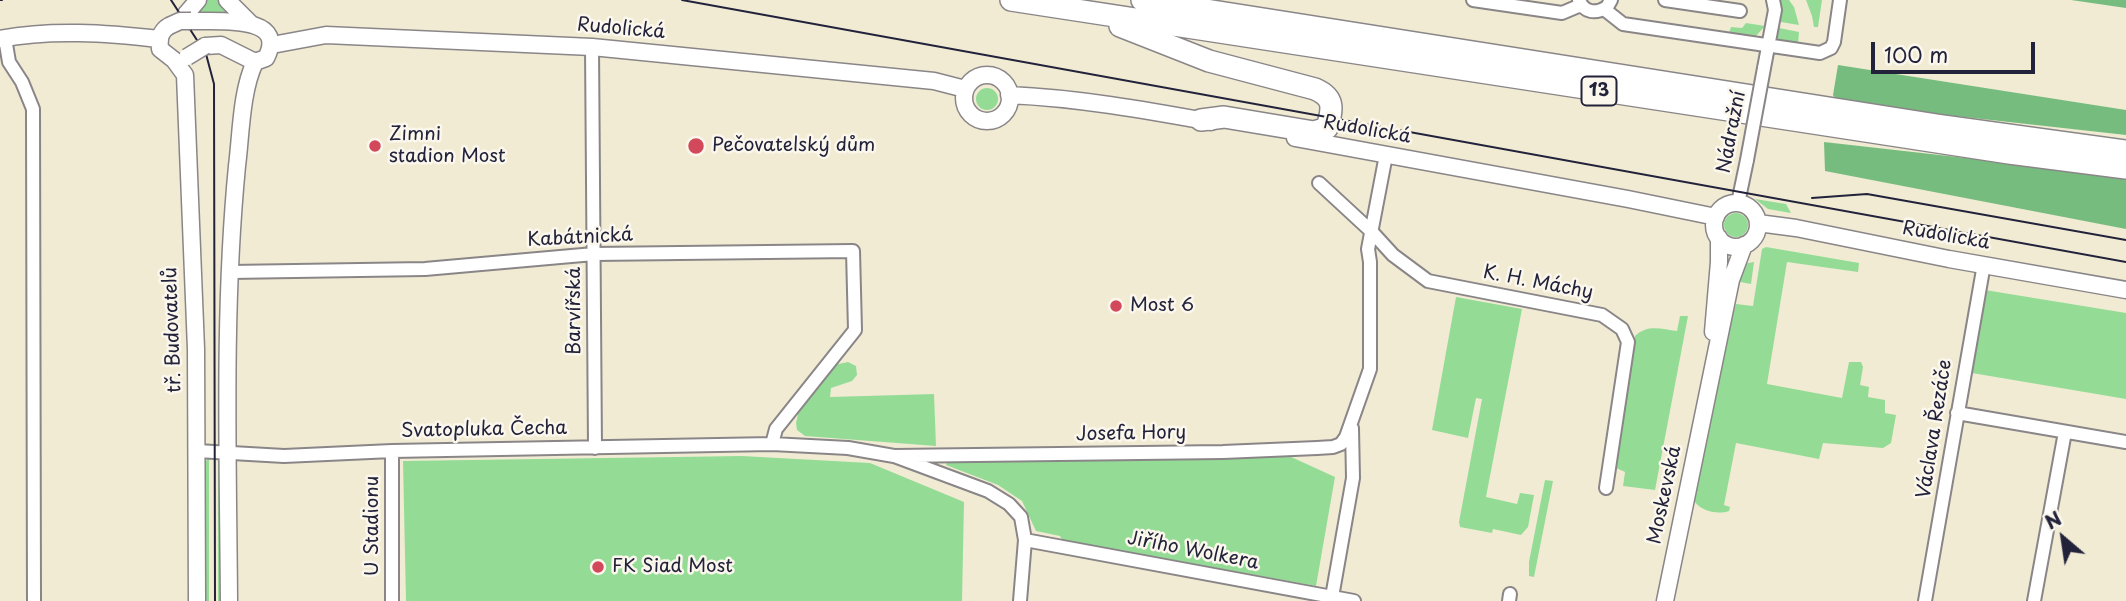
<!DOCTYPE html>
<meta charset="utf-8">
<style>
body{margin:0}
#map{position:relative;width:2126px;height:601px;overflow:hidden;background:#f1ebd4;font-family:"Playpen Sans",sans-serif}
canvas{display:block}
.north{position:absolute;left:2028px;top:503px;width:70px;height:70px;-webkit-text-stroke:5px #fbf7ec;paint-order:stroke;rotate:331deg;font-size:19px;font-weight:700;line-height:28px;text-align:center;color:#22223b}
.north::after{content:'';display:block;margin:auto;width:24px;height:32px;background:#22223b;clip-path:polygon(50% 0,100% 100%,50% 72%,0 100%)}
.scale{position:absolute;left:1871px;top:42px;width:164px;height:32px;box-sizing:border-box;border:4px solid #22223b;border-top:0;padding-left:9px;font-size:21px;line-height:24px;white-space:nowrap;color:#22223b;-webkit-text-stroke:5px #fbf7ec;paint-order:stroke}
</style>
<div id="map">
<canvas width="2126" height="601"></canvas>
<div class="north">N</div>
<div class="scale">100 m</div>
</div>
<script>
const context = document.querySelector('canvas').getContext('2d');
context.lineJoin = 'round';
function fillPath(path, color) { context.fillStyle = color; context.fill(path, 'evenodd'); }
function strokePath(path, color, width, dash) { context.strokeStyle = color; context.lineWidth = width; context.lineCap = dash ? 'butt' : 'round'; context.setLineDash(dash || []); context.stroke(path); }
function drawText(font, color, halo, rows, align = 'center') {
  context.font = font + ' "Playpen Sans",sans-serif'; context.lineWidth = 5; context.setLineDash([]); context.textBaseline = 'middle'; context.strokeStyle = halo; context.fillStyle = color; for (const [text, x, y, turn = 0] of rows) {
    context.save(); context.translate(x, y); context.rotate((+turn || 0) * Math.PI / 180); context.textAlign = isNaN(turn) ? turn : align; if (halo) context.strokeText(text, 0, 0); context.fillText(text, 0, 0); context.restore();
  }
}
fillPath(new Path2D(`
 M206,0H219L229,14H197Z
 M1781,0H1789L1794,7L1799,25L1781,22Z
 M1806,0H1822L1818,27H1814L1812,16Z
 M1746,23L1765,26L1756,36L1729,33L1731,27L1742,28Z
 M1779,28L1799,32L1798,44L1777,41Z
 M976 99a11 11 0 1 1 22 0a11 11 0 1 1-22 0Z
 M1755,199L1786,204L1791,213L1768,209Z
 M1724 225a12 12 0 1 1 24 0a12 12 0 1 1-24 0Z
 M1766,247L1859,263L1858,272L1787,262L1767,384L1842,398L1849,362H1861L1863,367L1860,385L1869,387L1868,397L1885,400V413L1896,415L1891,443L1883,448L1823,443L1819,459L1736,443L1724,505L1730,507L1729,511C1718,515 1699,511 1694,500L1722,353L1736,304L1753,306L1762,249Z
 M1754,262L1751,284L1740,282L1743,264Z
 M1985,290L2126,313V399L1972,373Z
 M1456,297L1522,309L1486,497L1517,504L1520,493L1534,495L1528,527L1521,535L1493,529L1492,533L1460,527L1459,522L1482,399L1476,398L1468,438L1432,430Z
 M1680,316H1688L1655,490L1623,486L1625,472L1614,467L1635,336C1647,324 1662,329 1677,331Z
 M848,362L856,366L857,375L852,381L831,388L830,397L934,394L936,446L805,436L797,430L796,423L799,410L834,365Z
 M218,456L222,459L223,601H218Z
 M742,456L870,463L964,502L962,601H406L403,461Z
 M1289,456L1335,477L1316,586L1062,540L1060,536L1036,531L1022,501L998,485L946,465L948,461Z
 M209,457V601H204L203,465Z
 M1545,480L1553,481L1534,577L1529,576V562Z`), '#94dc96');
fillPath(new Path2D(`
 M2071,0H2126V8Z
 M1838,65L2126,110V135L1838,103L1833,95Z
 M1824,142L2126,176V229L1825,171Z`), '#77bc7f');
const minor = new Path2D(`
 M1473,0L1562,13L1581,5
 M1579,0C1584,13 1596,14 1607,7L1611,0
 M1665,0L1740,11
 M1604,9L1623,24L1820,53L1831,48L1834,42L1840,0
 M5,38L9,62L22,82L33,109L34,601
 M592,47L595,448
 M1764,68L1775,10L1773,0
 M1319,183L1372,232L1393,255L1428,281L1602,315L1622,329L1628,342L1606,488
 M1738,203L1747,160
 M1957,413L2126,442
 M772,444L848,448L894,456L988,491L1009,504L1021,517L1025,540L1020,601
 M197,451L284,456L392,451L772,444L776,429L855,330L853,251L594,254L425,269L230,272
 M392,451V601
 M894,456L1223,452L1317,448L1333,447L1341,444L1346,437L1370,369V262L1368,249L1386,155
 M1025,540L1354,601
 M1332,597L1353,478L1352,428
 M1509,601L1510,594
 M1925,601L1984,264
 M2034,601L2065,432`);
const tertiary = new Path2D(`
 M227,0L250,23
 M186,14L198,0
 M191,21C216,22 289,14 266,58L255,62L221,45L205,46
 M169,26C160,31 159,39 160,49L174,60L185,75L196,349L197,601
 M0,39C51,29 107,33 159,39
 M272,45L326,35L592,47L934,81L965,89
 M964 98a23 23 0 1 1 46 0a23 23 0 1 1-46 0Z
 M1009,95C1077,98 1145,110 1211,122
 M1295,138L1628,199L1716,217
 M1714 225a22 22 0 1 1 44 0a22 22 0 1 1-44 0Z
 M1758,223L1796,228L1949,259L2126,290
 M1713,332L1719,262V238
 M229,601C228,456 223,310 237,166C241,135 241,91 255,62
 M1665,601L1731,280L1744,245`);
const trunk = new Path2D(`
 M1011,0L2009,153L2126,168
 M1142,0L1937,125L2126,151
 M1120,26L1209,61L1315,89C1336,98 1332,110 1327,128L1314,132L1224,117L1201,120`);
strokePath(minor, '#8a8688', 16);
strokePath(tertiary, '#8a8688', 19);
strokePath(trunk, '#8a8688', 24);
strokePath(minor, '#fff', 12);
strokePath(tertiary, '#fff', 16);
strokePath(trunk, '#fff', 21);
strokePath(new Path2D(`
 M0,0H2
 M171,0L206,54L214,84L215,601
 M682,0L2126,262
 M1812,198L1867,194L2126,240`), '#22223b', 2);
const minorBridge = new Path2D(`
 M1747,160L1764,68`);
const tertiaryBridge = new Path2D(`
 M169,26L180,21H191
 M187,57L205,46`);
strokePath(minorBridge, '#8a8688', 16, []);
strokePath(tertiaryBridge, '#8a8688', 19, []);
strokePath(minorBridge, '#fff', 12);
strokePath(tertiaryBridge, '#fff', 16);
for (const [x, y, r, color] of [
 [375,146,7,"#d1495b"],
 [696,146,9,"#d1495b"],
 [1116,306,7,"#d1495b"],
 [598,567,7,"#d1495b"]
]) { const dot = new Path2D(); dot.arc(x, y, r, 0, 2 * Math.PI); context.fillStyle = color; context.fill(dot); strokePath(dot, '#fbf7ec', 2.5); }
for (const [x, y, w] of [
 [1599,91,35]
]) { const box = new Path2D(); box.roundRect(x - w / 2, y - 14.5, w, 29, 5); context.fillStyle = '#fbf7ec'; context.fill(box); strokePath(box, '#22223b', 2); }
drawText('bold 18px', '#22223b', null, [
 ["13",1599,91]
]);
drawText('19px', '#22223b', '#fbf7ec', [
 ["Rudolická",621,29,5],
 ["Rudolická",1367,130,10],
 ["Nádražní",1732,132,-79],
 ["Rudolická",1946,236,10],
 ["Kabátnická",580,238,-3],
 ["K. H. Máchy",1538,283,11],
 ["Barvířská",575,311,-90],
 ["tř. Budovatelů",173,330,-92],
 ["Václava Řezáče",1935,429,-81],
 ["Svatopluka Čecha",484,430,-1],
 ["Josefa Hory",1131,434,-1],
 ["Moskevská",1665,495,-78],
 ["U Stadionu",373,526,-90],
 ["Jiřího Wolkera",1193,551,11]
]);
drawText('19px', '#22223b', '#fbf7ec', [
 ["Zimni",389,135],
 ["stadion Most",389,157],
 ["Pečovatelský dům",712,146],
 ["Most 6",1130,306],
 ["FK Siad Most",612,567]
], 'left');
</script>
